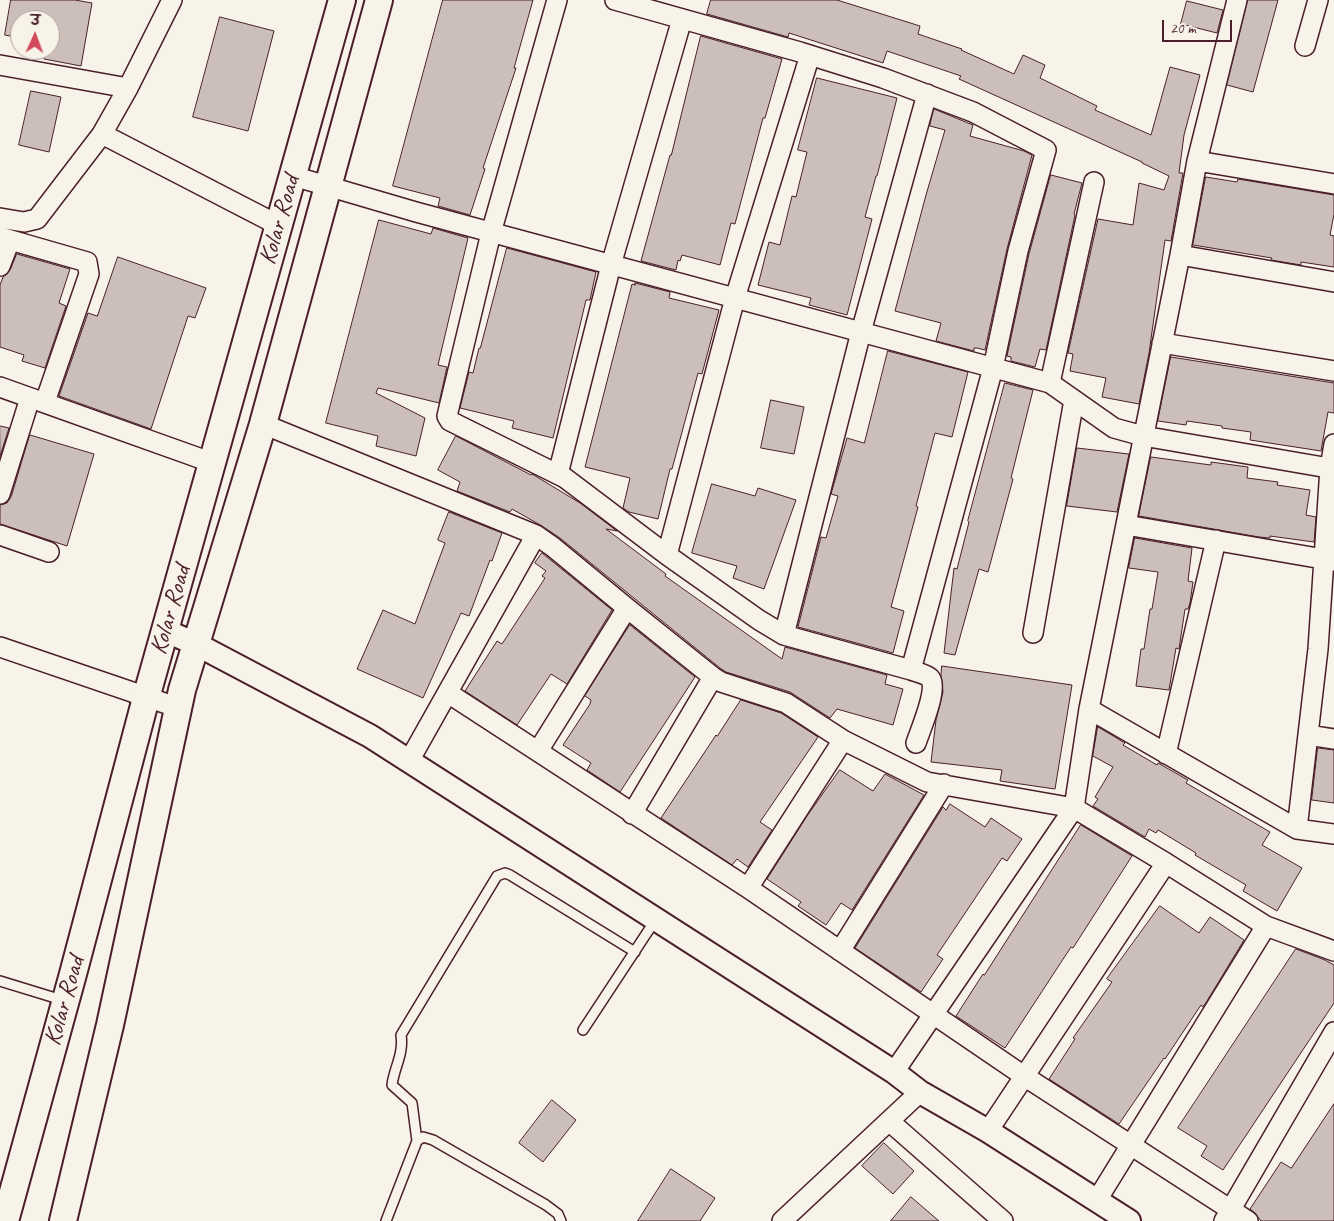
<!DOCTYPE html>
<meta charset="utf-8">
<style>
body{margin:0}
#map{position:relative;width:1334px;height:1221px;overflow:hidden;background:#f7f3e8;font-family:Caveat,"Playpen Sans Deva",sans-serif}
canvas{display:block}
.north{position:absolute;left:10px;top:10px;width:50px;height:50px;box-sizing:border-box;background:#f7f3e8;border:1px solid #b29e9c;border-radius:50%;rotate:2deg;font-size:14px;font-weight:700;line-height:20px;text-align:center;color:#4a1f2b}
.north::after{content:'';display:block;margin:auto;width:18px;height:22px;background:#d1495b;clip-path:polygon(50% 0,100% 100%,50% 72%,0 100%)}
.scale{position:absolute;left:1162px;top:20px;width:70px;height:22px;box-sizing:border-box;border:2px solid #4a1f2b;border-top:0;padding-left:6px;font-size:15px;line-height:18px;white-space:nowrap;color:#4a1f2b;-webkit-text-stroke:4px #f7f3e8;paint-order:stroke}
</style>
<div id="map">
<canvas width="1334" height="1221"></canvas>
<div class="north">उ</div>
<div class="scale">20 m</div>
</div>
<script>
const context = document.querySelector('canvas').getContext('2d');
context.lineJoin = 'round';
function fillPath(path, color) { context.fillStyle = color; context.fill(path, 'evenodd'); }
function strokePath(path, color, width, dash) { context.strokeStyle = color; context.lineWidth = width; context.lineCap = dash ? 'butt' : 'round'; context.setLineDash(dash || []); context.stroke(path); }
function drawText(font, color, halo, rows, align = 'center') {
  context.font = font + ' Caveat,sans-serif'; context.lineWidth = 4.5; context.setLineDash([]); context.textBaseline = 'middle'; context.strokeStyle = halo; context.fillStyle = color; for (const [text, x, y, turn = 0] of rows) {
    context.save(); context.translate(x, y); context.rotate((+turn || 0) * Math.PI / 180); context.textAlign = isNaN(turn) ? turn : align; if (halo) context.strokeText(text, 0, 0); context.fillText(text, 0, 0); context.restore();
  }
}
const building = new Path2D(`
 M11,0H75L92,3L81,66L44,59L45,50H50V20H20V38L5,35Z
 M443,0H533L514,68H516L483,168L485,169L470,215L438,206L440,198L393,186Z
 M711,0H837L920,26L918,34L962,49L961,50L1014,74L1023,55L1045,65L1040,78L1097,106L1095,110L1151,135L1170,67L1200,75L1184,135L1179,173H1183L1171,241L1165,240L1149,353L1139,404L1102,397L1106,378L1070,371L1073,354L1068,353L1098,219L1133,225L1139,183L1164,190L1169,176L1142,163V162L959,79L961,76L887,51L883,63L789,33L788,37L707,14Z
 M1248,0H1278L1253,92L1227,85Z
 M1187,1L1223,10L1217,33L1181,24Z
 M220,17L274,31L248,131L193,117Z
 M701,36L782,59L765,118H763L735,224L731,223L720,265L682,255L680,261L678,260L676,270L641,261L670,155H671Z
 M817,78L897,98L877,176H876L865,217L872,219L847,315L809,305L811,298L758,285L769,242L780,245L792,196L796,197L807,152L798,150Z
 M31,91L61,97L49,152L19,145Z
 M934,109L973,125L970,136L1024,151L1032,155L1007,249L985,350L977,348H974V351L936,341L941,323L895,311L926,195L945,130L930,126Z
 M1051,175L1082,183L1074,214L1075,215L1046,350L1040,349L1035,367L1011,361V357L1007,356L1029,254Z
 M1206,177L1237,182L1238,179L1334,195V214L1330,235L1334,236V267L1301,262V265L1271,260L1272,258L1193,245Z
 M379,220L431,234L433,228L468,238L438,365L447,367L439,403L378,388L376,393L425,418L416,456L376,446L378,436L326,423Z
 M507,248L596,272L590,300H586L553,438L512,428L514,421L460,408L469,372L473,373L479,348H480Z
 M17,254L70,269L59,303L66,306L45,368L22,361L24,355L0,347V285L3,277L7,274L10,270Z
 M118,257L206,288L195,318L188,316L151,429L59,396L88,313L97,316Z
 M635,283L670,292L669,298L719,310L702,374L698,373L672,469H670L658,519L629,512L623,508L630,478L585,467L632,284L635,285Z
 M888,351L968,372L952,437L935,433L916,506L918,507L891,607L904,611L893,653L798,627L821,537L826,538L838,496L831,494L847,438L864,443Z
 M1171,357L1334,383V413L1328,412L1321,451L1250,440L1251,432L1222,428V426L1187,421L1186,425L1158,421Z
 M1005,383L1033,390L1011,478L1013,479L988,572L979,569L955,655L944,653L954,568L957,569L969,522L968,521Z
 M771,400L804,407L794,454L761,448Z
 M0,426L9,428L0,456Z
 M30,435L94,454L67,546L0,524V505L7,503L11,497Z
 M456,436L531,475L532,474L537,477L580,503L617,531L606,529L666,574L665,576L782,659L785,647L887,675L885,684L903,689L893,725L837,709L830,718L790,692L726,672L720,668L560,538L542,526L512,509L510,512L457,491L460,482L438,470Z
 M1077,448L1129,454L1117,512L1067,506Z
 M1151,457L1211,465V462L1248,467L1247,478L1278,482L1277,485L1310,490L1306,515L1316,517L1314,542L1270,536V538L1259,537L1139,516Z
 M712,484L755,496L758,488L796,500L764,589L733,578L737,566L692,553Z
 M449,512L502,533L492,561L490,560L469,616L461,613L423,698L357,669L383,610L415,624L445,543L438,540Z
 M1135,538L1192,548L1188,581L1193,582L1190,603L1188,609H1185L1179,649L1176,648L1169,690L1136,686L1141,649H1144L1150,609H1152L1158,572L1129,568Z
 M542,553L612,610L567,684L551,674L517,725L465,691L497,641L502,644L545,578L542,576L546,571L535,563Z
 M630,625L695,677L620,792L587,770L591,763L563,745L590,704L591,700L585,696Z
 M942,666L1072,685L1055,789L1000,781L1002,770L931,762L936,720L943,692L941,676Z
 M741,700L781,713L818,737L760,822L772,830L748,867L737,859L732,865L661,818L716,735L717,736Z
 M1098,727L1125,743L1123,745L1157,765L1158,763L1188,780L1186,783L1270,832L1262,845L1302,868L1277,911L1243,891L1246,885L1195,855L1196,853L1158,830L1156,833L1149,829L1145,837L1093,806L1098,799L1095,797L1113,767L1093,756Z
 M1318,748L1334,750V803L1312,800Z
 M840,770L873,791L885,774L924,795L852,910L841,903L826,925L798,906L801,902L767,879L807,816Z
 M950,804L985,827L991,818L1022,839L1007,861L1002,858L937,955L943,959L921,992L855,948L943,807L946,810Z
 M1081,825L1132,856L1073,948L1071,947L1005,1048L956,1016L983,974L984,975Z
 M1160,906L1199,933L1210,917L1244,940L1207,1001L1203,1007L1201,1005L1165,1059L1164,1058L1119,1124L1049,1079L1075,1039L1073,1038L1112,982L1107,979Z
 M1296,949L1325,960L1334,965V1003L1223,1170L1201,1156L1207,1146L1178,1128Z
 M552,1100L576,1120L543,1162L519,1143Z
 M1334,1104V1221H1261L1254,1212L1250,1209L1281,1162L1291,1168Z
 M884,1143L914,1171L893,1194L862,1166Z
 M671,1169L715,1198L700,1221H638Z
 M911,1197L939,1221H891Z`);
fillPath(building, '#ccbfb9');
strokePath(building, '#4a1f2b', 1);
const service = new Path2D(`
 M0,981L62,1000
 M583,1030L656,919
 M417,1141L412,1103L392,1085C394,1068 404,1054 401,1035L497,876L505,873L510,875L635,952
 M386,1221L417,1141L423,1137L433,1140L546,1205L558,1214L561,1221`);
const minor = new Path2D(`
 M172,0L128,88L102,134L278,225
 M557,0L491,233L447,416L450,421L565,478L667,555L759,620L784,635L911,670L993,368L1018,251L1046,150L973,112L883,78L800,52L615,0
 M1305,46L1318,0
 M0,65L128,88
 M1197,161L1334,184
 M293,176L416,212L1050,383L1114,428L1143,436L1334,469
 M0,218L24,222L37,219L102,134
 M0,237L87,262L89,274L45,402
 M1180,255L1334,282
 M0,266L10,240
 M1162,343L1334,371
 M1050,383L1094,182
 M0,387L213,463
 M263,424L536,535L553,547L627,608L713,677L721,682L786,703L843,740L927,782L1074,808L1166,863L1266,926L1334,951
 M558,474L611,265L682,19
 M0,494L30,398
 M1126,525L1334,561
 M0,535L49,552
 M667,555L735,298L810,55
 M1033,633L1074,400
 M784,635L861,332L927,94
 M0,647L179,708
 M911,670C916,672 926,674 930,678C939,687 920,731 916,743
 M448,693L748,888L1024,1076L1248,1221
 M1089,709L1297,829L1334,834
 M1308,735L1334,739
 M538,751L627,608
 M1166,754L1216,540
 M409,761L536,535
 M632,814L713,677
 M1297,829L1318,649L1330,468L1334,444
 M748,888L843,740
 M840,951L944,784
 M894,1072L1074,808L1089,709L1180,255L1197,161L1237,0
 M889,1121L1003,1221
 M988,1131L1166,863
 M1097,1200L1266,926
 M782,1221L920,1092
 M1224,1221L1334,1032`);
const tertiary = new Path2D(`
 M166,631L196,644L370,736L894,1072L920,1092L988,1131L1129,1221`);
const secondary = new Path2D(`
 M5,1221L73,974L146,698L342,0
 M63,1221L110,1025L182,690L263,424L379,0`);
strokePath(service, '#4a1f2b', 12);
strokePath(minor, '#4a1f2b', 22);
strokePath(tertiary, '#4a1f2b', 26);
strokePath(secondary, '#4a1f2b', 30);
strokePath(service, '#f7f3e8', 9);
strokePath(minor, '#f7f3e8', 19);
strokePath(tertiary, '#f7f3e8', 22);
strokePath(secondary, '#f7f3e8', 26);
drawText('25px', '#4a1f2b', '#f7f3e8', [
 ["Kolar Road",280,220,-74],
 ["Kolar Road",171,610,-74],
 ["Kolar Road",65,1001,-74]
]);
</script>
